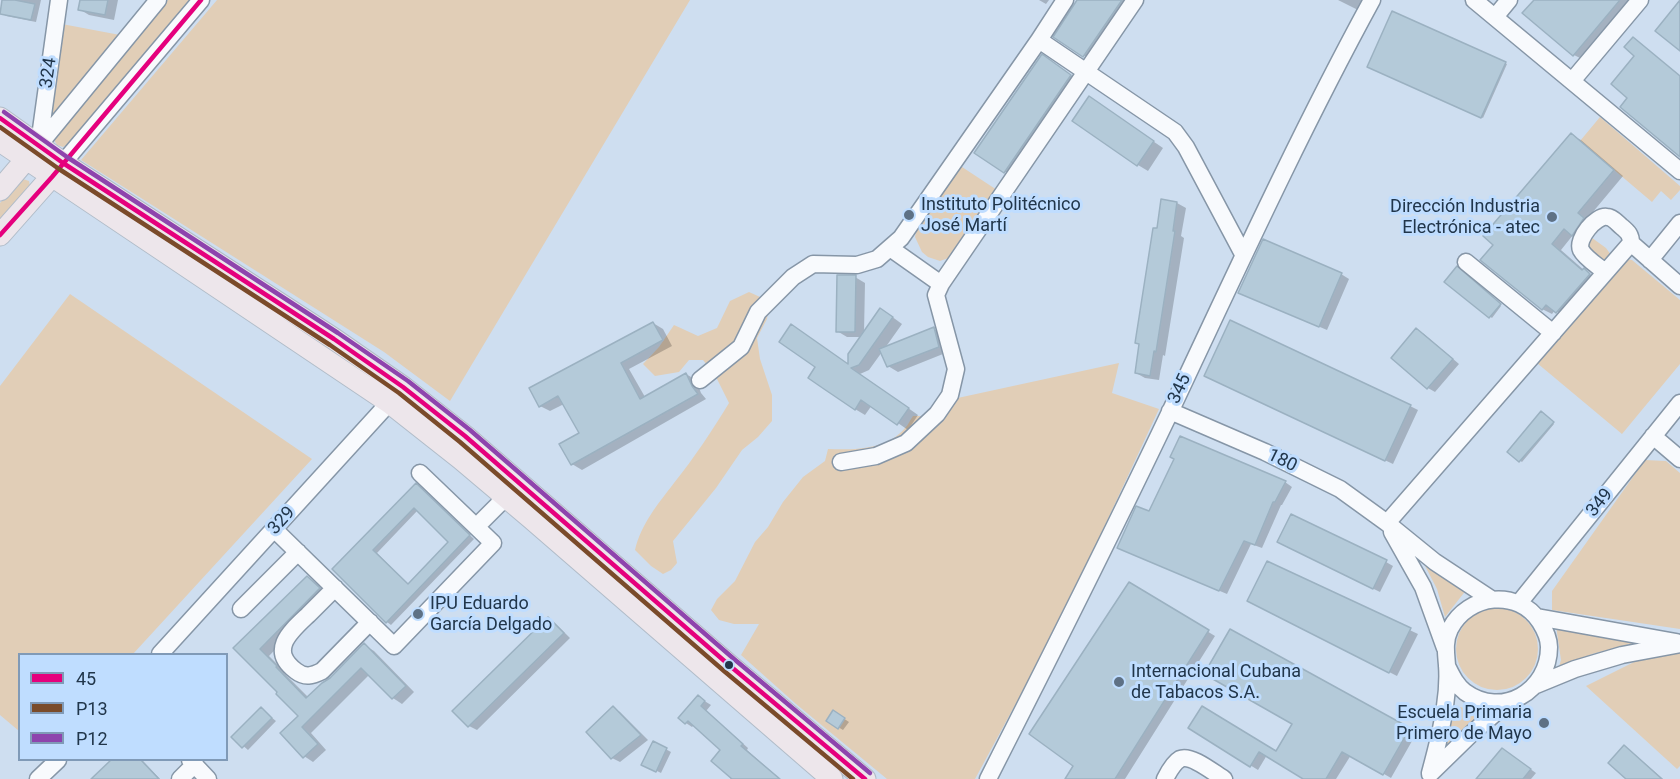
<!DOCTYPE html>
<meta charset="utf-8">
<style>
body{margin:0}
#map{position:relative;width:1680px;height:779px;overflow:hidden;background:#cedef0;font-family:Roboto,sans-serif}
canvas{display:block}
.legend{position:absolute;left:18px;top:653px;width:210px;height:108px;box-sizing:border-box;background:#bfddff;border:2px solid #809ab7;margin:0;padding:8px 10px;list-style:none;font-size:18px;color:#21364b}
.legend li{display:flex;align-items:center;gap:12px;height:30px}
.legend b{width:30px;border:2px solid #809ab7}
</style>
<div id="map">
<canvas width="1680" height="779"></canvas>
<ul class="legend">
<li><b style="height:8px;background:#e5007d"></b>45</li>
<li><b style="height:8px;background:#7a4b2a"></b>P13</li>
<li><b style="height:8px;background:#8e44ad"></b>P12</li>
</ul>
</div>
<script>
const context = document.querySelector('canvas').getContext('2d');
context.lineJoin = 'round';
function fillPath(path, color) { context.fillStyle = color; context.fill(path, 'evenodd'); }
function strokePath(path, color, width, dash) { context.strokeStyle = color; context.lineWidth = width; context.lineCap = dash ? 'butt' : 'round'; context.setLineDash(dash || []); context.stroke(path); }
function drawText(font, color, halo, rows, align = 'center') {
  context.font = font + ' Roboto,sans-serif'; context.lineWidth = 6; context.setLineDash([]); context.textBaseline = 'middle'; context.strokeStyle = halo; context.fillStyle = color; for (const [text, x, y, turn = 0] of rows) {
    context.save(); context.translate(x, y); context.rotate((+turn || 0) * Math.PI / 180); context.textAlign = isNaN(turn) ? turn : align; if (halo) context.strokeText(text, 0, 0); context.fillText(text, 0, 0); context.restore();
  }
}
fillPath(new Path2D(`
 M168,0H191L68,144L63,147L57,145L54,140L55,134Z
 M217,0H690L450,401L384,352L81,160Z
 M62,24L120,35L52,115Z
 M1600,117L1680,186V190L1671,200L1661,191L1652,202L1580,141Z
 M959,165L997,190L951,257L940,261L928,257L922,252L915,237L917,227Z
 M23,179L29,181L30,186L0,225V203L18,181Z
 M1588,235L1606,248L1611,255C1605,262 1602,261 1594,259L1584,241Z
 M1626,259L1632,260L1680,300V364L1622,434L1537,363Z
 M749,292L769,301L767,319L757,338L760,359L772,395V421L758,437L742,450L716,488L673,541L677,563L671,570L663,574L651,566L635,550C641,524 658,504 674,483C694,458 712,431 729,403L715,375L703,360H689L679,372L655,376L643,364L659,347L674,325L698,336L717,328L730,301Z
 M70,294L312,459L133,654H20L19,731L0,715V386Z
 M1119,363L1112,393L1159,409L1061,620L975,779H887L796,704L741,655L759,624H734L719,620L711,610L717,599L735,581L755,542L768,527L783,502L803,477L825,461L828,449C854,450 887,450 905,428C908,425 910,420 913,416H943L953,399Z
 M1645,460L1666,461L1680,473V629L1552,610V591Z
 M1421,558L1467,589L1445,617L1437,589Z
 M1456 649a41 41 0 1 1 82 0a41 41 0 1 1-82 0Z
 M1556,626L1645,640L1592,654L1558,670L1561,660Z
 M1680,653V766L1677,769L1586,686L1636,661Z
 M1454,706L1488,712L1442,753Z`), '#e1ceb7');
fillPath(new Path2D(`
 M4,0H41L36,22L6,16L1,13Z
 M81,0H118L114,20L89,15L79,9Z
 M1039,0H1049L1046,4Z
 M1080,0H1136L1094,62L1055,37Z
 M1338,0H1371L1364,13Z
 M1536,0H1631L1582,59L1574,55L1524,13Z
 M1393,13L1507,64L1483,118L1369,67Z
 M1052,62L1081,82L1015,178L976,153Z
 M1090,98L1163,148L1148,171L1138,165Z
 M1571,135L1581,140L1623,176L1587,219L1582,240L1573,235L1561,250L1585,271L1593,276L1566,317L1555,310L1552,314L1542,309L1495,244Z
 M1163,201L1177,203L1186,208L1181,236L1184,238L1165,356L1163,355L1159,380L1145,378L1136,373Z
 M1459,269L1501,306L1492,318L1446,282Z
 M1341,274L1349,279L1327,330L1247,296Z
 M855,277L865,283L864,333L891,316L902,324L885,348L934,329L943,334L948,352L898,372L888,366L882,352L869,370L860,374L918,415L908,430L872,405L865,415L855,409L850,366L862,337H847L837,331Z
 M653,323L663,329L672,346L629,369L645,397L686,374L696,380L701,393L706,399L582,470L572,464L581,434L564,404L550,411L540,406Z
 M1416,330L1424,334L1459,364L1435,392L1428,388Z
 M1213,379L1410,406L1418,410L1393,464Z
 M1543,414L1554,424L1522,462L1509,452Z
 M1285,482L1292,487L1282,505H1281L1262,548L1251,544L1227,594L1127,552L1150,513Z
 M420,488L474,539L391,625L387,622L334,569ZM418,510L451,542L409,585L377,553Z
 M1286,546L1386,562L1393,566L1380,592Z
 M1268,563L1418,634L1397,676L1257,605Z
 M307,577L316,583L328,595L269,656L285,672L284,673L309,698L330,680L364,645L374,651L414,692L402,704L393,698L369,675L311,733L326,750L313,762L304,756L300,716L279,692L235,648Z
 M1129,584L1215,636L1125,779H1067L1075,765Z
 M548,619L555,623L570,638L477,730L469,726L454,711Z
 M1230,631L1416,734L1391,778L1351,755L1336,779H1306L1267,755L1258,770L1190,728L1276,753L1294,724Z
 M698,697L711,705L706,711L748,748L747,750L780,779H730L732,777L722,750L694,725L692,727L686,723Z
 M613,708L620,712L648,740L620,762L612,758Z
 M261,709L276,721L248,750L233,737Z
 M834,712L849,722L843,730L828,721Z
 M656,744L671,752L661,773L643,764Z
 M1625,747L1632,752L1663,779H1628Z
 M1507,753L1536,773L1531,779H1478Z
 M114,760H142L160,779H93Z`), '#0003');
const building = new Path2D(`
 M2,0H15L35,4L31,20L0,14Z
 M80,0H108L105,15L78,10Z
 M1077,0H1122L1083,57L1053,37Z
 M1534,0H1620L1573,56L1522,13Z
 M1680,0V51L1655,31Z
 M1392,11L1506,62L1481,118L1367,67Z
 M1633,37L1680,76V157L1620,107L1627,98L1611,84L1634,56L1624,47Z
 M1042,54L1071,75L1004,173L974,153Z
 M1089,96L1154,141L1137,166L1072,121Z
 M1571,133L1614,170L1578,213L1584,218L1572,236L1564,229L1552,244L1582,270L1584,268L1590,274L1556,313L1546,305L1542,310L1480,260L1493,245L1483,236Z
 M1161,199L1177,202L1173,231H1175L1156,352L1154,351L1150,376L1135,373L1139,344L1135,343L1153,228H1157Z
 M1263,239L1342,273L1319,327L1238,293Z
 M1457,266L1501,304L1489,318L1444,282Z
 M837,275H856L855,332H836Z
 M880,308L893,317L859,365L851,368L909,408L897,425L861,400L855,410L824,389L808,378L815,367L779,342L791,324L848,364V354Z
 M1230,320L1411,405L1385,461L1204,376Z
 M653,322L663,340L621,363L640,399L686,373L692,386L698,394L571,465L559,444L579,433L558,396L539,407L529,388Z
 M934,327L939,347L887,367L879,349Z
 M1416,328L1453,359L1427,389L1391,358Z
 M1541,411L1554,422L1519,462L1507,452Z
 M1180,436L1286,481L1275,502H1273L1255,545L1244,541L1219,591L1117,548L1136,506L1149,511L1174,459L1170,457Z
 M416,483L470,535L386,623L332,569ZM414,508L448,542L408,584L373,550Z
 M1291,514L1387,560L1373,589L1277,542Z
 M1267,561L1411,628L1389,673L1247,601Z
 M307,576L320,588L260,649L277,666L276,667L306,698L322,683L330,678L364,643L406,686L392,699L361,668L302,727L318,744L303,758L280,733L298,716L276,694L277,692L233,648Z
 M1129,582L1209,630L1115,779H1065L1073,766L1029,734Z
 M548,617L564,633L468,727L452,711Z
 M1230,629L1410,728L1383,775L1342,752L1326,779H1303L1259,752L1250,767L1188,728L1202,706L1276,751L1292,724L1204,674Z
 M698,695L705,701L701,706L743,744L741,746L780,779H732L711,761L720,750L688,721L685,724L678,718Z
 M613,706L641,735L611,759L586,732Z
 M261,707L272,718L242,748L231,737Z
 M833,710L845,718L838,729L826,721Z
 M653,741L667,748L656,772L641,765Z
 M1624,745L1662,779H1626L1608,763Z
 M1502,748L1531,769L1523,779H1476Z
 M112,759H140L159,779H91Z`);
fillPath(building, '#b4cad9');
strokePath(building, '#9bb1c1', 1.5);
const minor = new Path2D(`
 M1065,0L1039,40L1175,132L1186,147L1243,254
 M1474,0L1680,171
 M1495,17L1509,0
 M1572,81L1640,0
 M39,144L59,0
 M39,145L158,0
 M63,163L201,0
 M890,248L941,284
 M1650,260L1680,223
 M1466,262L1553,333
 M1605,272C1598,266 1585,258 1581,250C1576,239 1596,215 1607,217C1613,217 1618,224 1622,227C1628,232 1631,235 1631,243L1680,286
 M700,380L741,347L758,312L793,277L813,264L857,265L877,259L901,238L1039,40
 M1170,411L1265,452L1340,489L1387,523L1435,562L1491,599
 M1653,436L1680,459
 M841,462L876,456L906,443L937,414L950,395L956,369L936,295L941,284L1135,0
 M1387,523L1631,243
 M477,526L506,497
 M275,530L394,646L493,543L420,473
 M1392,532L1423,587L1445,648
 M335,588C326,597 317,606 308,615C291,631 268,650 296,671C305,678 312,676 322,671L370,622
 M1519,603L1680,403
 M241,609L298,552
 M1537,617L1676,642
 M160,654L398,393
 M1536,685L1575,669L1622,655L1680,644
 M190,760L208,779
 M1430,773C1436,751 1442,729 1445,706C1447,693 1448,678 1447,665C1446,653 1444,641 1450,629C1468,594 1518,588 1540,622C1545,630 1549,638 1549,647C1549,691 1502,719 1465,692C1456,685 1452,676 1447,666
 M1430,774L1470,735L1508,702
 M38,779L58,760
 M180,779L195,764
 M988,779C1050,657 1112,534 1171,410C1236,272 1299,134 1372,0
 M1165,779C1168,773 1173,763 1180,759C1191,754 1214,773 1224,779`);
const major = new Path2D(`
 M0,118L63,163L334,339L403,387L465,436L729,665L865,779
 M0,141L390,403L461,459L532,519L832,779
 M0,190L34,150
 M0,235L61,166`);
strokePath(minor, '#8696a7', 19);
strokePath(major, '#b1bcc8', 23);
strokePath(minor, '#f8fafd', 16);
strokePath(major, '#ede6eb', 21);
strokePath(new Path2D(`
 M0,118L63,163L334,339L403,387L465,436L729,665L865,779
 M0,235L52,177L201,0`), '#e5007d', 4.5);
strokePath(new Path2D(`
 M0,127L59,169L330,345L399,393L460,442L724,671L853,779`), '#7a4b2a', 4.5);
strokePath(new Path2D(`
 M4,112L67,157L338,333L408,381L470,430L734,659L870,773`), '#8e44ad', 4.5);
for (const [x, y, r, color] of [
 [909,215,6,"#5e7185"],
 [1552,217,6,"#5e7185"],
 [418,614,6,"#5e7185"],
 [729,665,5,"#21364b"],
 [1119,682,6,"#5e7185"],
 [1544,723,6,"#5e7185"]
]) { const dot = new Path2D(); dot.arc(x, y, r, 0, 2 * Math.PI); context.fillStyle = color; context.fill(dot); strokePath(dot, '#bfddff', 2); }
drawText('18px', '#21364b', '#bfddff', [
 ["324",49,73,-82],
 ["345",1180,389,-65],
 ["180",1282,461,26],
 ["349",1600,503,-51],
 ["329",282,521,-48]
]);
drawText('18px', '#21364b', '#bfddff', [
 ["Instituto Politécnico",921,205],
 ["José Martí",921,226],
 ["Dirección Industria",1540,207,"right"],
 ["Electrónica - atec",1540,228,"right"],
 ["IPU Eduardo",430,604],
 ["García Delgado",430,625],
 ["Internacional Cubana",1131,672],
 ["de Tabacos S.A.",1131,693],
 ["Escuela Primaria",1532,713,"right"],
 ["Primero de Mayo",1532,734,"right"]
], 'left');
</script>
